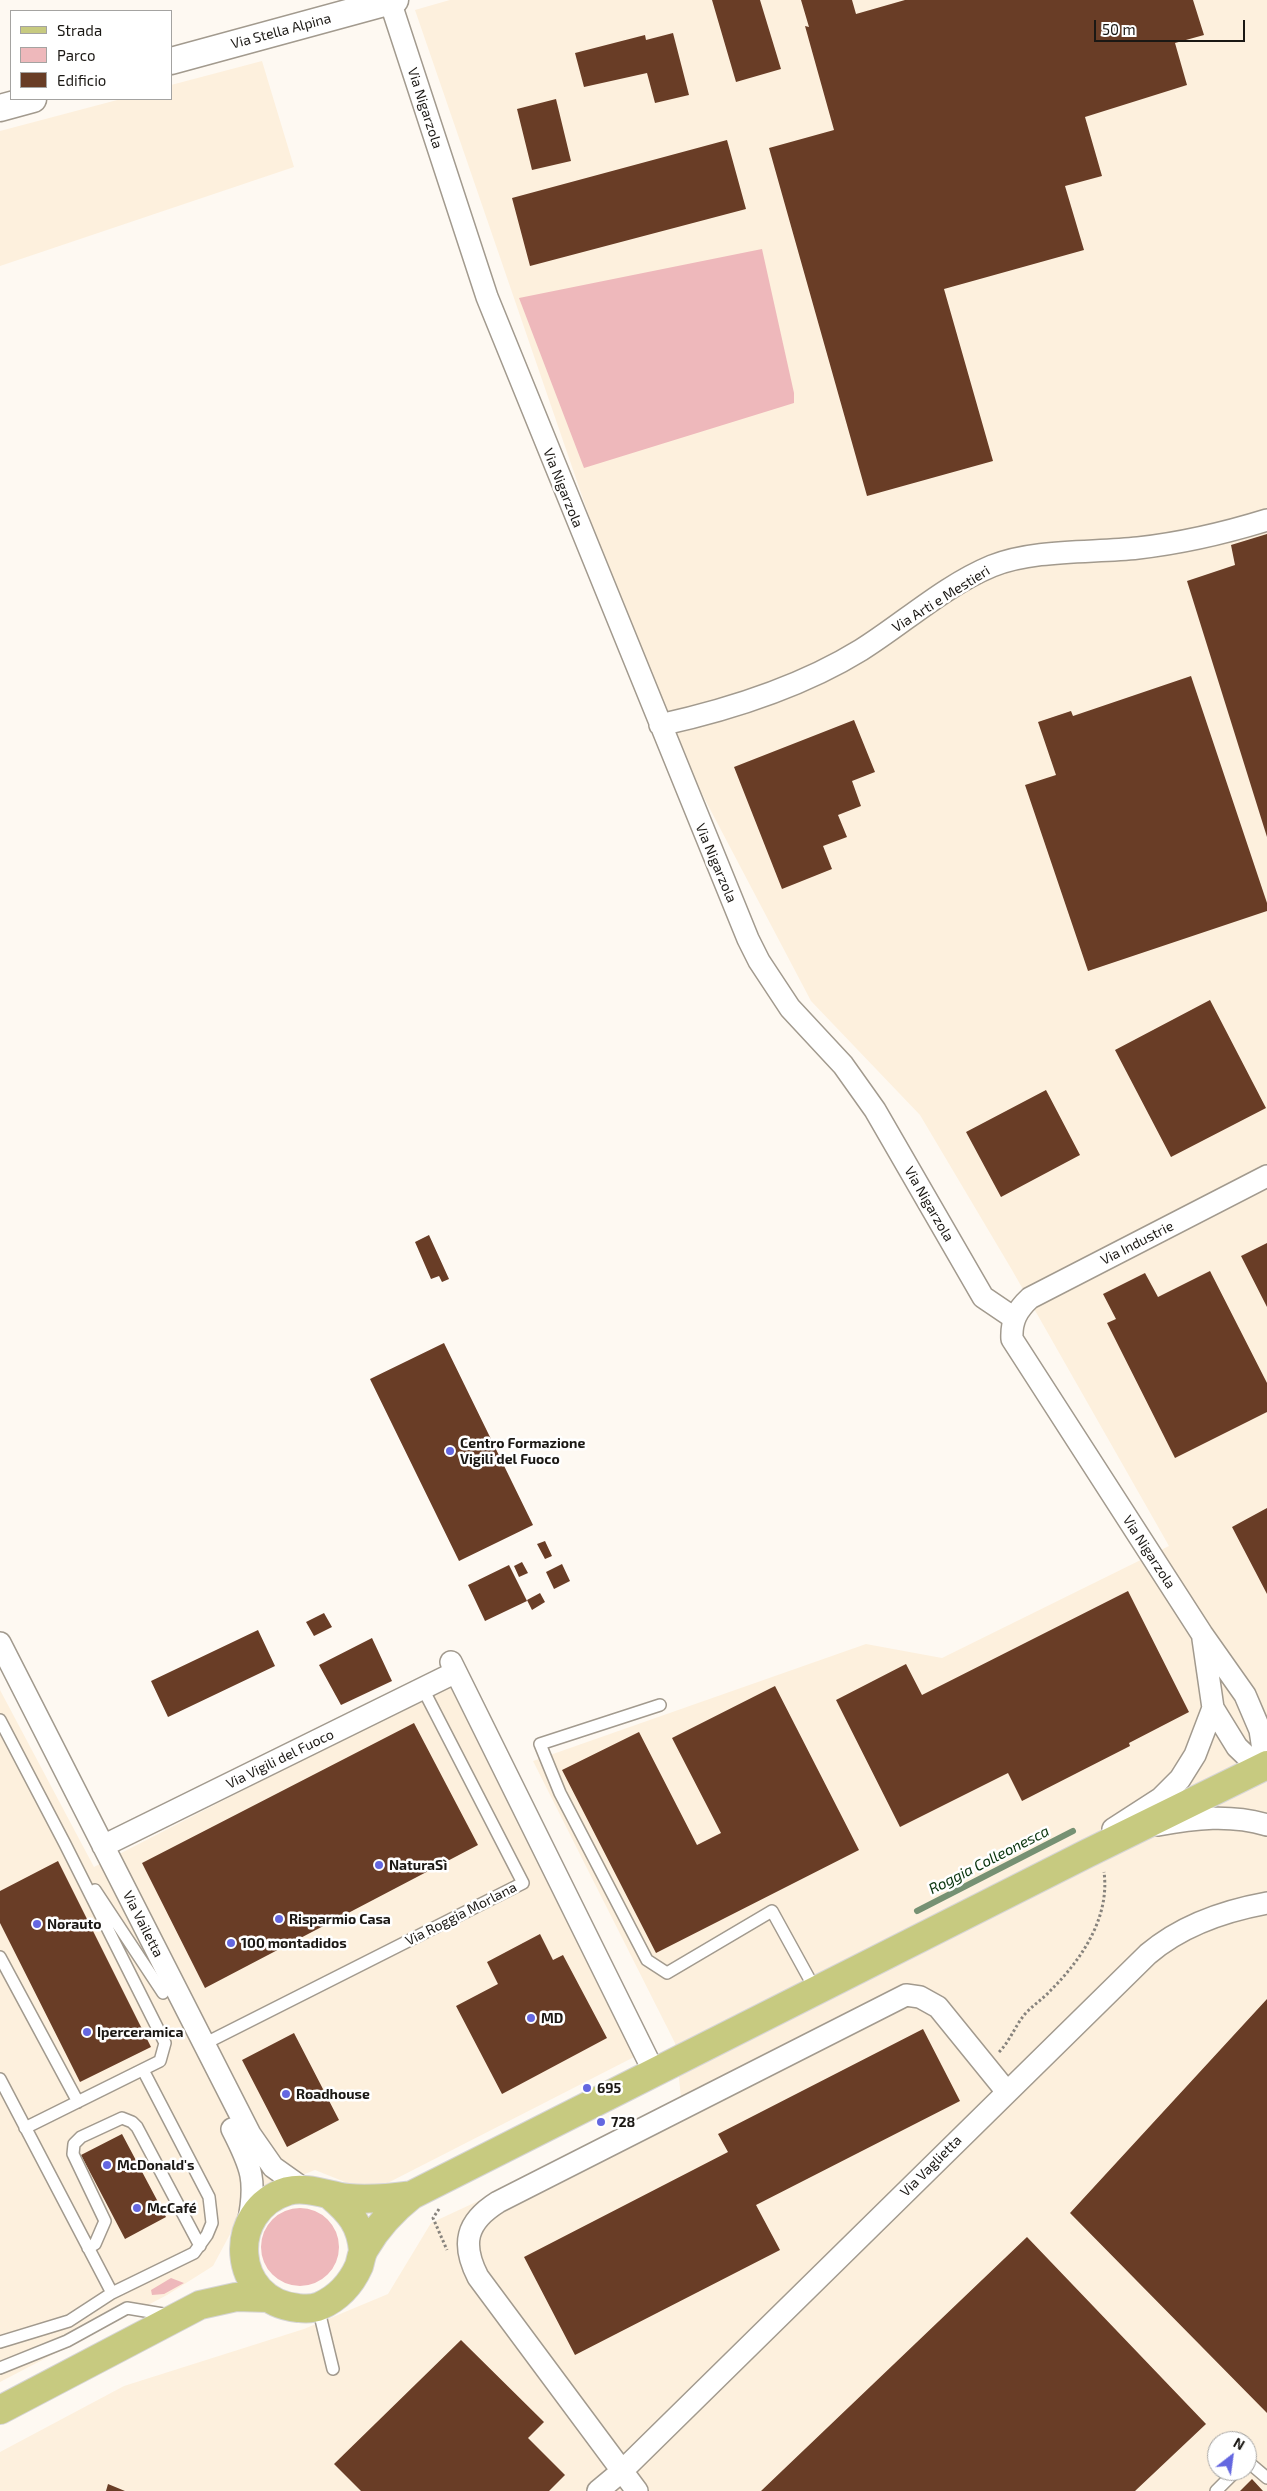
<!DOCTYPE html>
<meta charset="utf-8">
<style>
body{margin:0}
#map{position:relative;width:1267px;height:2491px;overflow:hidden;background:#fef9f2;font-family:"Exo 2",sans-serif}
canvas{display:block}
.legend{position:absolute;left:10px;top:10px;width:162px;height:90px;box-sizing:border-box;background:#fff;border:1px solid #a4a3a1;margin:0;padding:6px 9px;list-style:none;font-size:15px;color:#1b1814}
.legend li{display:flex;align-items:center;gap:10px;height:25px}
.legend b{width:25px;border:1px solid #a4a3a1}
.north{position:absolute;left:1207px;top:2431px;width:50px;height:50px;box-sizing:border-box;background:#fff;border:1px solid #a4a3a1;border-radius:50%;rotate:30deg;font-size:14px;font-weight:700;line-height:20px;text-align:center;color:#1b1814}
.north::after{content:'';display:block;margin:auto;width:18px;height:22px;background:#6467e0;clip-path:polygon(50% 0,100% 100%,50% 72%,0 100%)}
.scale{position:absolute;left:1094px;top:20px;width:151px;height:22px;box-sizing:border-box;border:2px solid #1b1814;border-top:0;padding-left:6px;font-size:15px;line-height:18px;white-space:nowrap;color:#1b1814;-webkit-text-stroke:4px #fff;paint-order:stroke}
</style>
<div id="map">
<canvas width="1267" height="2491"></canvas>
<ul class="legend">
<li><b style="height:6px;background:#c7ca80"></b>Strada</li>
<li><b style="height:14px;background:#eeb8bb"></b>Parco</li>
<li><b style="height:14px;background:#693d26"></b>Edificio</li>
</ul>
<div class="north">N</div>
<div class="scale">50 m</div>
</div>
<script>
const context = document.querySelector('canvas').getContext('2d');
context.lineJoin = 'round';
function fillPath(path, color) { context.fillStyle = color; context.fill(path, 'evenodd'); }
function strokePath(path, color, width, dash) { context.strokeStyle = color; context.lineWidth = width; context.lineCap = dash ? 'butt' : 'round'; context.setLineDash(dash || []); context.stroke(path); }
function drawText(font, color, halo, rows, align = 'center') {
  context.font = font + ' "Exo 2",sans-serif'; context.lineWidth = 5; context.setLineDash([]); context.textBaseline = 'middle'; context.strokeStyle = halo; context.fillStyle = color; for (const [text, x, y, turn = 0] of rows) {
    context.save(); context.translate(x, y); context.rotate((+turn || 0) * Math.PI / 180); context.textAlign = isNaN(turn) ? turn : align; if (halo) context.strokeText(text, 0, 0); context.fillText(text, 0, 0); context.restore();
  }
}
fillPath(new Path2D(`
 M450,0H1267V2491H0V2452L124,2386L304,2329L388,2294L431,2223L682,2106L675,2043L533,1761L866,1644L942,1658L1169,1546L1012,1270L920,1115L811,1001L701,792L625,621L415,10ZM1217,2441H1247V2471H1217Z
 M262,61L294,167L0,266V131L121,99H171V85Z
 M455,1681L638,2055L370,2192L315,2170L251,2195L213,2266L167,2295L0,2382V1690L94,1867Z`), '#fdf0dd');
fillPath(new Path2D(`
 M762,249L794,393V403L584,468L519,298Z
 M261 2247a39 39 0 1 1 78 0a39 39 0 1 1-78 0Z
 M171,2278L184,2283L164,2294L152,2295L151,2290Z`), '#eeb8bb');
strokePath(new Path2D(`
 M917,1911L1073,1831`), '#769173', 6);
fillPath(new Path2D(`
 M712,0H760L781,69L736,82Z
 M801,0H852L856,14L905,0H1193L1204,35L1175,43L1187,85L1085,117L1102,176L1065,186L1084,250L944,289L993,461L867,496L769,148L834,130L805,26L809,27Z
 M673,33L689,95L655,103L647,73L584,87L575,53L645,35L646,40Z
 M556,99L571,161L532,170L517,109Z
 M727,140L746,209L530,266L512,198Z
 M1267,534V837L1187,581L1235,565L1231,545Z
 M1191,676L1267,903V911L1088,971L1025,785L1056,775L1038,722L1071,711L1073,716Z
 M854,720L875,772L852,781L861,806L838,815L847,837L823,846L832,869L782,889L734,767Z
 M1210,1000L1266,1108L1171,1157L1115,1050Z
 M1046,1090L1080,1155L1001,1197L966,1132Z
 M429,1235L449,1279L442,1282L439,1276L431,1279L415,1242Z
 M1267,1243V1307L1241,1256Z
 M1210,1271L1267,1383V1412L1175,1458L1107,1323L1116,1319L1103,1294L1145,1273L1158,1297Z
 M444,1343L533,1525L459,1561L370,1379Z
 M1267,1508V1594L1232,1527Z
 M545,1541L552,1556L545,1559L537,1544Z
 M522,1562L528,1573L519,1577L514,1566Z
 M562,1564L570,1581L554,1589L546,1572Z
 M509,1565L527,1601L485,1621L468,1585Z
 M1128,1591L1189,1712L1129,1743L1130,1746L1022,1801L1008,1773L900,1827L836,1700L906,1664L922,1695Z
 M540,1593L545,1602L532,1610L527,1600Z
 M324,1613L332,1627L314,1636L306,1622Z
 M258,1630L275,1666L168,1717L151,1681Z
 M372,1638L392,1681L341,1705L319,1665Z
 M775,1686L859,1850L656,1953L562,1770L639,1732L697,1845L721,1833L672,1738Z
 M414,1723L478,1845L205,1988L142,1863Z
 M58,1861L151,2047L80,2082L0,1923V1891Z
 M540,1934L553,1960L563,1955L607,2038L502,2094L456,2006L498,1984L487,1962Z
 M1267,1999V2413L1070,2213Z
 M923,2029L960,2101L756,2205L780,2250L575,2355L524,2257L728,2152L718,2134Z
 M294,2033L339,2120L287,2147L242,2060Z
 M122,2134L166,2217L125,2239L81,2155Z
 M1027,2237L1206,2424L1135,2491H761Z
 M461,2340L544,2422L528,2438L565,2475L549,2491H361L334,2464Z
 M1252,2479L1263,2491H1240Z
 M108,2484L125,2491H106Z`), '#693d26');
const service = new Path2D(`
 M660,1705L540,1744L560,1793L647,1960L667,1973L772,1911L816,1991
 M0,1720L65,1844L165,2043L160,2061L25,2128
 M95,1890L163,1993
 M0,1957L78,2102
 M204,2044L523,1883L423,1689
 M0,2079L112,2293
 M88,2248L95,2244L105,2221L73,2154L74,2144L81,2137L122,2118L132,2122L137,2127L200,2246
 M318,2307L333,2369
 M0,2342L69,2321L112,2293L194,2253L207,2235L212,2223L209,2197L143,2070
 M0,2368L67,2341L127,2308L169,2315
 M1247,2461L1267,2478
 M1216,2491L1236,2471`);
const minor = new Path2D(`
 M390,1L487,297L748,939L759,961L790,1008L843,1065L875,1110L983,1297L1014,1318
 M660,725C728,710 801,687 861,650C904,623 944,586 992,566C1034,549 1092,553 1138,548C1182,543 1225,533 1267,520
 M0,1643L250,2134L273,2167L304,2189
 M451,1662L654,2072
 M1213,1708L1237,1747L1260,1769L1263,1750L1260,1730L1245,1695L1202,1634L1012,1339C1011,1321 1017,1310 1030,1298L1267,1176
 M1158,1825C1194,1818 1231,1814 1267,1825
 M1113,1829L1161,1798L1180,1779L1195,1755L1213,1708L1203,1639
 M103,1846L456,1672
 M232,2129C252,2168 257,2181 248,2224
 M598,2491L622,2471L1148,1954C1182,1925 1223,1911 1267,1903
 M637,2491L478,2277C461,2244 466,2222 498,2202L906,1995L920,1997L938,2007L1007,2092`);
const tertiary = new Path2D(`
 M171,61L395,0
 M0,108L33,99`);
const primary = new Path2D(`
 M412,2195C390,2198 370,2200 348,2198C329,2196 307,2186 288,2191C225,2210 231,2302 298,2308C305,2309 313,2309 320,2306C338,2298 351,2284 359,2266C361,2260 361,2254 365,2248C377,2227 393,2210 412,2195L1086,1854L1267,1765
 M331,2196C350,2212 361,2225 363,2251
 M0,2410L200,2305L236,2297L269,2298`);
strokePath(service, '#a29a8e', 14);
strokePath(minor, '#a29a8e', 24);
strokePath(tertiary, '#a29a8e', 29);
strokePath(primary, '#d6d5d5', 30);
strokePath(new Path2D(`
 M999,2052C1010,2041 1015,2026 1025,2014C1033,2005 1043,1999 1051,1990C1082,1959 1110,1917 1104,1872
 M439,2209L433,2218L447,2250`), '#87837d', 3, [2.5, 2.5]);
strokePath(service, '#fff', 11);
strokePath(minor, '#fff', 21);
strokePath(tertiary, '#fff', 26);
strokePath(primary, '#c7ca80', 28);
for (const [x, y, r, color] of [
 [450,1451,5,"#6467e0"],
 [379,1865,5,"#6467e0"],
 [279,1919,5,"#6467e0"],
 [37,1924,5,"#6467e0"],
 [231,1943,5,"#6467e0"],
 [531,2018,5,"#6467e0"],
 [87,2032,5,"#6467e0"],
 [587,2088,5,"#6467e0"],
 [286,2094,5,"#6467e0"],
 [601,2122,5,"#6467e0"],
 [107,2165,5,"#6467e0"],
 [137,2208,5,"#6467e0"]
]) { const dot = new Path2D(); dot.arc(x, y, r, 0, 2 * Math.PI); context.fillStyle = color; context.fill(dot); strokePath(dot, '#fff', 2); }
drawText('14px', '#1b1814', '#fff', [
 ["Via Stella Alpina",281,31,-15],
 ["Via Nigarzola",425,108,72],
 ["Via Nigarzola",563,488,68],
 ["Via Arti e Mestieri",941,599,-32],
 ["Via Nigarzola",716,863,67],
 ["Via Nigarzola",929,1204,60],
 ["Via Industrie",1137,1243,-27],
 ["Via Nigarzola",1149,1552,57],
 ["Via Vigili del Fuoco",280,1759,-26],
 ["Via Roggia Morlana",461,1914,-27],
 ["Via Vailetta",143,1924,63],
 ["Via Vaglietta",931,2166,-45]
]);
drawText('bold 14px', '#1b1814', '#fff', [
 ["Centro Formazione",460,1443],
 ["Vigili del Fuoco",460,1459],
 ["NaturaSì",389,1865],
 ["Risparmio Casa",289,1919],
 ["Norauto",47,1924],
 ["100 montadidos",241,1943],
 ["MD",541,2018],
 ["Iperceramica",97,2032],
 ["695",597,2088],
 ["Roadhouse",296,2094],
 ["728",611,2122],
 ["McDonald's",117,2165],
 ["McCafé",147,2208]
], 'left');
drawText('italic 15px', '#08330c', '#fff', [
 ["Roggia Colleonesca",989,1860,-27]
]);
</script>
